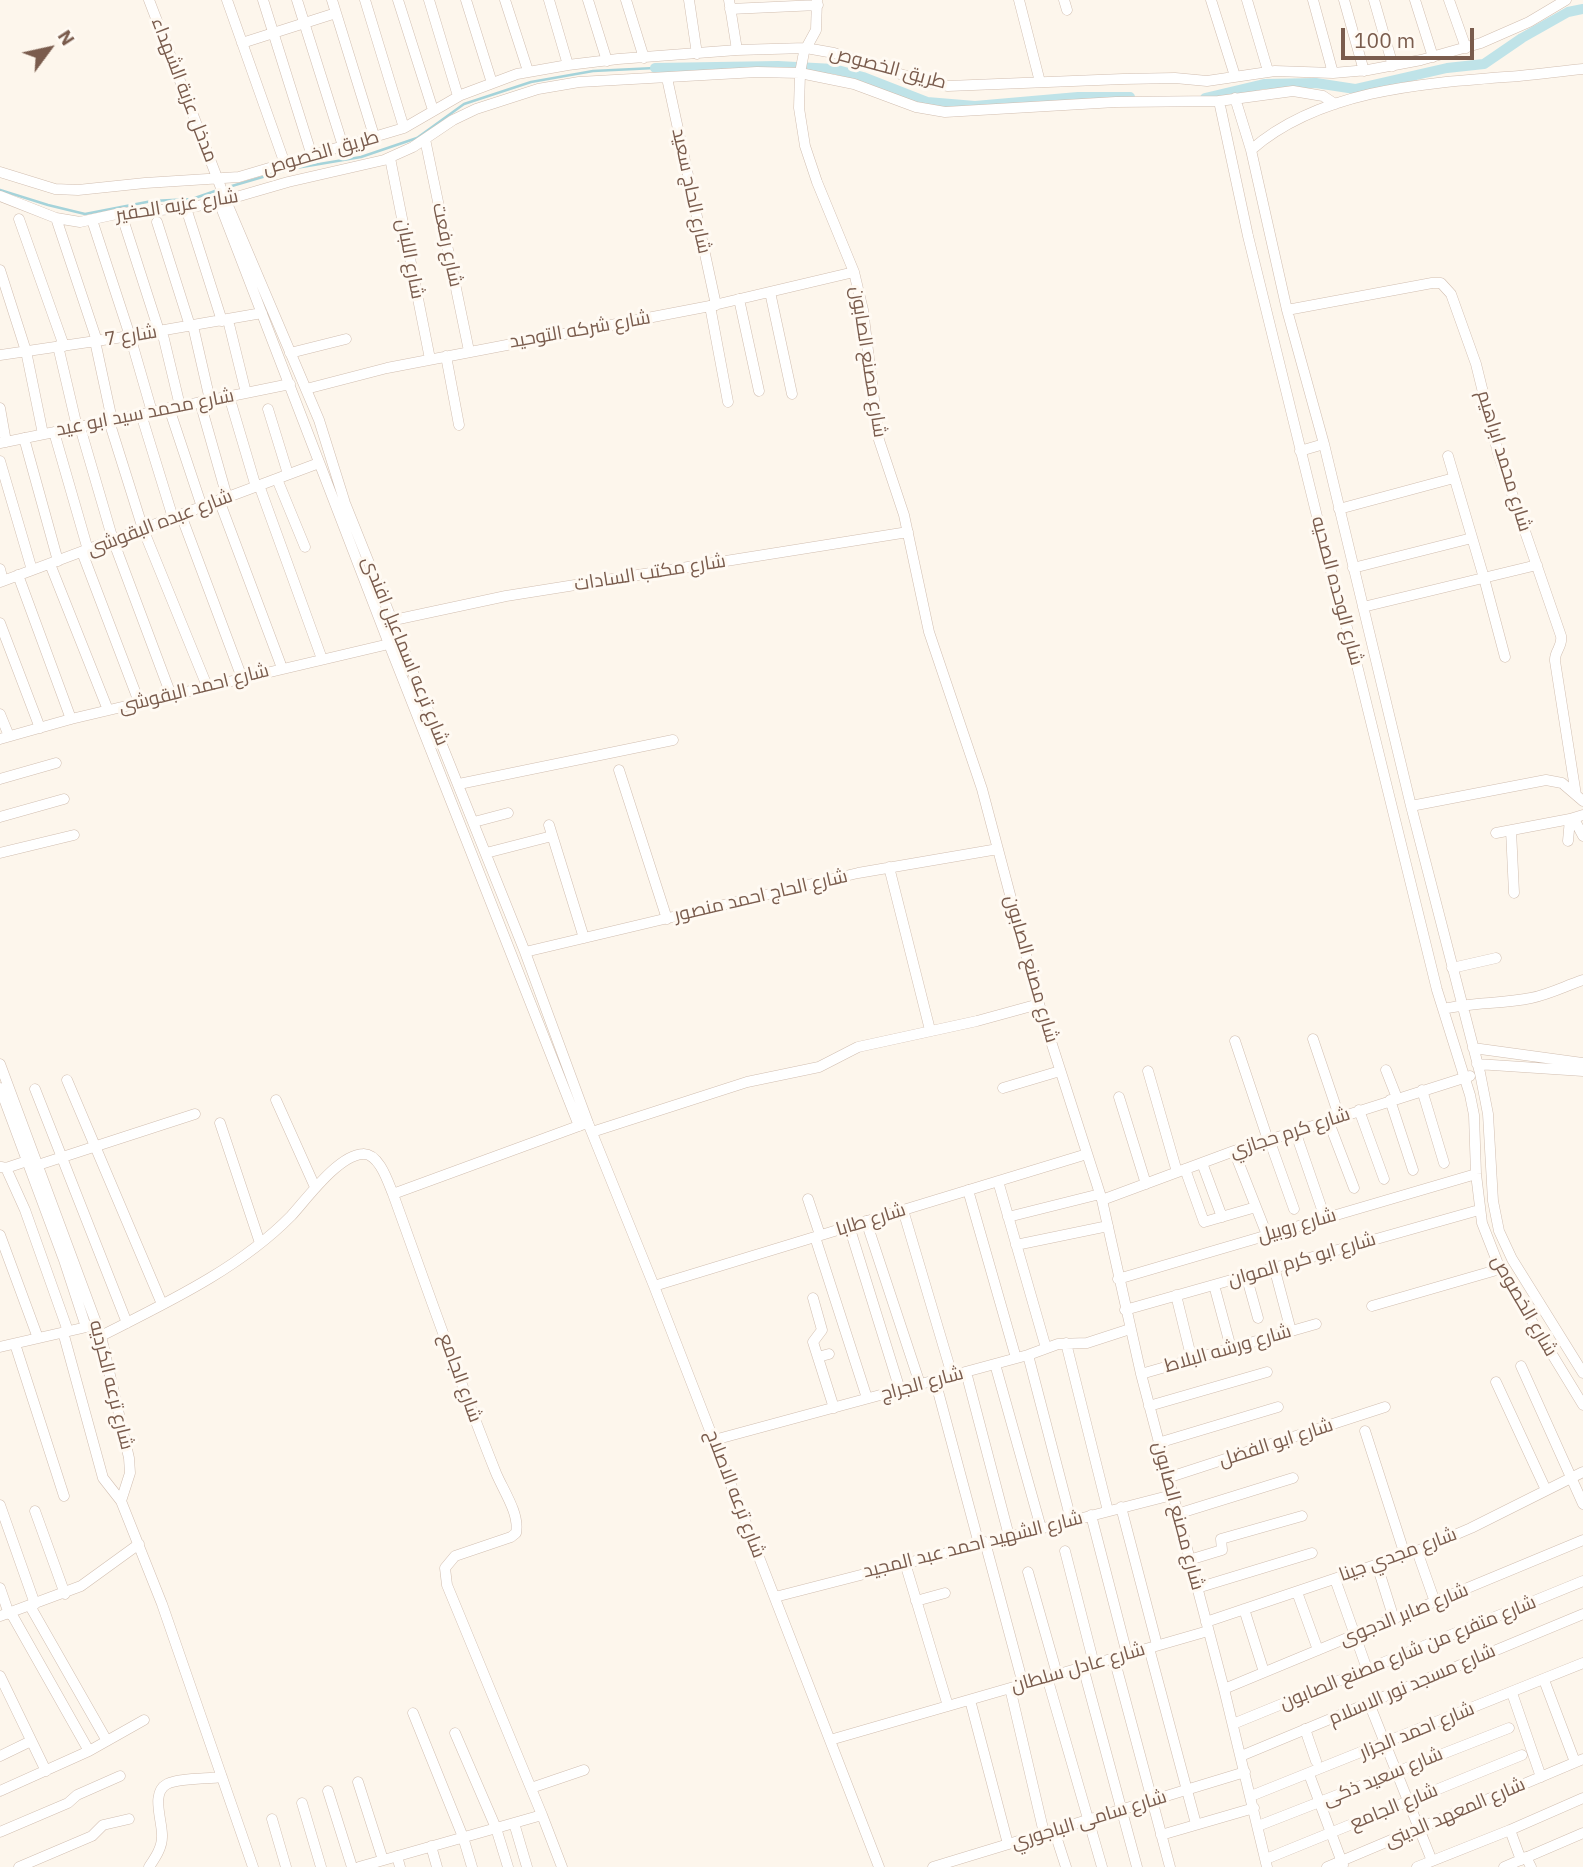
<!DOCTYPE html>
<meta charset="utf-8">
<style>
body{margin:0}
#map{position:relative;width:1583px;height:1867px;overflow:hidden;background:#fdf6ec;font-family:"IBM Plex Sans",sans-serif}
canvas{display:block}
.north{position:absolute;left:14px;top:14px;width:70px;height:70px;-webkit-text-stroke:5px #fffaf3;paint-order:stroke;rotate:57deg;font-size:19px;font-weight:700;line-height:28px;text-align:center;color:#7a5c4d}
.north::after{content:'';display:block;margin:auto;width:24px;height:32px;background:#7a5c4d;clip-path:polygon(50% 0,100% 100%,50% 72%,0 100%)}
.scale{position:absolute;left:1341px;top:28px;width:133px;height:32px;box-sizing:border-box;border:4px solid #7a5c4d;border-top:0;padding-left:9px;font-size:21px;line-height:24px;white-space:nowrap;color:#7a5c4d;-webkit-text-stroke:5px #fffaf3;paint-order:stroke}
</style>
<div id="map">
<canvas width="1583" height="1867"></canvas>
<div class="north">N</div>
<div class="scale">100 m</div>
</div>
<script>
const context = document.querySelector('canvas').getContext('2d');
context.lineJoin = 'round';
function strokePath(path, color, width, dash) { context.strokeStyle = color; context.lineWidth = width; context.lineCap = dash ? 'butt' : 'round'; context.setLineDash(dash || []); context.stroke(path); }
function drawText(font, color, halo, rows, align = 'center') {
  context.font = font + ' "IBM Plex Sans",Cairo,sans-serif'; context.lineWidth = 6; context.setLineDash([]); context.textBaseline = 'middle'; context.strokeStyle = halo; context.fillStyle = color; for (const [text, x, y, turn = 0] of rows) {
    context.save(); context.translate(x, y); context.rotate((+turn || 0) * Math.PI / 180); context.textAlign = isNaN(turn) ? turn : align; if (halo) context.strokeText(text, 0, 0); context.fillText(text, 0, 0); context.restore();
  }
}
strokePath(new Path2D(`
 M225,188L290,169L361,157L417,138L464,104L531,82L593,71L655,68
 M0,190L48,205L85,214L152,201L192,199L218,190`), '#a5d3da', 2.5);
strokePath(new Path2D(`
 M655,68L778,66L834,69L863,77L927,102L975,106L1078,97H1130
 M1205,98L1264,84L1316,83L1355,89L1447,68L1484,64L1522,38L1568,12L1583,9`), '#bfe3e8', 10);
const minor = new Path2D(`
 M149,0L226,201L319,420L345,503L525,952L588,1123L654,1286L879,1867
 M227,0L285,164
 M263,0L312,156
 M297,0L343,146
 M332,0L375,139
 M365,0L404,128
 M398,0L433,110
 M429,0L458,96
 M466,0L492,83
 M505,0L528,71
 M549,0L568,65
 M588,0L607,61
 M626,0L644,58
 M689,0L697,54
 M729,0L737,50
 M817,0L816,30L804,52L800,73L799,108L805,146L817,182L854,272L863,310L879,440L904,515L929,632L982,789L1039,1004L1102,1200L1141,1374L1224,1689L1267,1867
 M1019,0L1040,82
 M1064,0L1067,10
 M1211,0L1235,76
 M1247,0L1268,71
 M1313,0L1333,73
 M1344,0L1364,71
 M1374,0L1393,66
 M1415,0L1433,57
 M1449,0L1466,48
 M730,9L818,5
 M242,43L336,13
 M667,78L716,305
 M1235,98L1251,150L1287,310L1324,444L1411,806L1480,1073L1488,1114L1493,1201L1499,1231L1512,1259L1583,1373
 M1219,101L1248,236L1327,557L1353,649L1437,990L1470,1095L1474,1115L1476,1174L1482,1223L1500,1269L1583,1405
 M425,139L469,351
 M1251,150C1322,88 1429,83 1519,76C1541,74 1562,71 1583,69
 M390,158L430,359
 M0,172L55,189L78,190L145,183L239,177L404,128L461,95L517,74L568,65L618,59L737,50L806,48L834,53L922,81L948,86L1123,79L1175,78L1207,81L1275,71L1333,73L1368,70L1421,60L1481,43L1529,22L1566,0
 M0,196L56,218L80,222L121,213L186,208L219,202L288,182L384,160L413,147L453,120L476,109L538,89L579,82L757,72L800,73L854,84L916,107L945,112L1116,102L1219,101L1293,91L1323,96L1335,104
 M219,202L389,644L579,1126
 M186,208L222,321
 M121,213L159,331
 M56,218L97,341
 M19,219L64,346
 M92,220L130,336L152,412
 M157,222L190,326
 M0,270L26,351L43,434
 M770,292L792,394
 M739,299L759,391
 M710,306L728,402
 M1287,310L1432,283H1441L1451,294L1476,364L1498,453L1561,636C1563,647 1554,651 1555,661L1576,795
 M228,320L246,393
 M193,326L210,400
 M162,331L180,406
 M95,341L112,420
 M58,346L77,427
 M290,353L346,339
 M0,355L130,336L262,313
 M446,356L459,425
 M306,389L387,368L710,306L854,272
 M229,396L256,487
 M200,402L227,497
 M0,408L6,442
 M169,408L202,507
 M268,409L288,474
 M141,414L173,518
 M109,421L143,529L207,686
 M80,427L113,540L171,695
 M54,432L88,550
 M24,438L58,561
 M0,443L290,384
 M1300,451L1324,444
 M1448,456L1484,578L1505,657
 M0,461L32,570
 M277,479L305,547
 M259,485L322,659
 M219,500L282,668
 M1339,509L1454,478
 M181,515L242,678
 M82,552L139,702
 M50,564L108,710
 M1353,568L1472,538
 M0,569L3,581
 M18,575L71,719
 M0,582L319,463
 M1363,607L1537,565
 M394,620L506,596L908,532
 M0,623L40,728
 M0,714L9,736
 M0,739L71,719L389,644
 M619,770L667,919
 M0,779L56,763
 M459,784L673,740
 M1411,806L1546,780L1562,783L1583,801
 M0,817L64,799
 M1574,819L1583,836
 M474,822L508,813
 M549,825L584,938
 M1511,830L1514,893
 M1496,833L1570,819L1583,815
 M1568,841L1570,819
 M0,853L74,835
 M486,853L552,836
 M889,867L930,1030
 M525,952L858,873L998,849
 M1452,968L1496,958
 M1443,1009C1472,1002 1502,1004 1531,998C1550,994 1565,986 1583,980
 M1313,1039L1339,1116
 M1235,1041L1268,1140
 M1473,1048L1583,1063
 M0,1064L101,1336L129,1458L130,1473L121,1501L162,1604L253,1867
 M1477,1064L1583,1071
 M1386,1070L1397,1098
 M1148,1071L1177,1172
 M67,1080L162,1304
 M0,1088L64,1260L86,1327
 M1003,1088L1060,1071
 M35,1089L127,1323
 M1422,1090L1444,1163
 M1119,1097L1146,1184
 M276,1100L315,1187
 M1390,1100L1413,1170
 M1359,1110L1384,1179
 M1328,1120L1354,1188
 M220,1123L260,1243
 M1295,1131L1325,1218
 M592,1132L747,1082L819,1067L858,1047L977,1021L1039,1004
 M1269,1139L1294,1209
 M1234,1151L1267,1235
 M1202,1163L1222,1217
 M38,1165L195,1114
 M1,1167L6,1168L33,1159
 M6,1168L25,1210L68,1331
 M1185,1169L1204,1222L1256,1207
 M998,1181L1046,1348
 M968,1190L1016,1358
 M393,1194L584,1124
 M808,1199L820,1235
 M1102,1200L1234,1151L1470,1076
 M903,1210L952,1375
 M1008,1217L1100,1194
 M866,1221L920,1384
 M849,1226L900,1390
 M0,1235L38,1338
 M815,1237L867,1398
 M1016,1245L1108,1226
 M1274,1267L1291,1331
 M1246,1275L1258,1318
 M1118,1279L1476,1174
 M1214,1285L1231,1348
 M654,1286L1087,1154
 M1176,1295L1192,1360
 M813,1298L822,1330L813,1342L834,1408
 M1372,1306L1500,1269
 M1125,1310L1479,1210
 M63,1332L103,1478L121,1501
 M101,1336C166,1303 239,1269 291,1216C306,1200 338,1155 363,1154C379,1153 388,1182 393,1194C427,1288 459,1381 496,1473C503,1490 520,1514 516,1533L511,1537L455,1556L445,1568L447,1585L542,1815L562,1867
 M1066,1343L1108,1511
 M15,1344L64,1496
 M0,1347L91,1326
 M1028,1355L1071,1520
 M818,1357L829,1354
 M995,1364L1041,1528
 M1521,1366L1583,1504
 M966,1372L1009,1536
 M1141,1374L1316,1324
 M935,1380L979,1544
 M1496,1382L1546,1490
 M1149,1406L1267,1372
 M1365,1431L1405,1555
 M714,1440L1028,1355L1058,1344L1087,1343L1130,1329
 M1158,1443L1278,1407
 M1167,1478L1385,1407
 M0,1505L35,1604
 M1121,1507L1157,1645
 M35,1511L65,1594
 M1177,1514L1293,1478
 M1091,1515L1127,1654
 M985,1542L1023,1684
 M1065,1551L1094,1664
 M1417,1551L1435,1602
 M1189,1560L1222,1550L1221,1539L1302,1516
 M905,1563L948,1706
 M1377,1565L1394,1619
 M1028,1572L1057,1674
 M1335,1579L1367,1669
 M0,1588L9,1614
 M1197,1588L1312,1553
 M1297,1592L1318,1650
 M775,1597L1172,1495
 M916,1601L945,1593
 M30,1606L107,1741
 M1244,1609L1264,1672
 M11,1613L89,1751
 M0,1616L81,1586L139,1544
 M1206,1622L1417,1551L1471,1528L1583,1472
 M1149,1648L1196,1824
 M1114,1658L1170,1867
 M1083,1667L1137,1867
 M0,1676L46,1771
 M1047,1677L1102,1867
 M1544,1680L1575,1762
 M1010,1688L1044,1833
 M1224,1689L1583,1540
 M1512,1693L1541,1777
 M970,1700L1008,1844
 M1369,1703L1432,1861
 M413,1713L463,1837L472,1867
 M1233,1724L1583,1581
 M1305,1729L1316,1761
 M455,1733L496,1828L508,1867
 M830,1740L1208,1631
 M0,1756L31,1741
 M1241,1756L1583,1614
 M1309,1774L1343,1865
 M358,1782L383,1860
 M531,1788L584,1770
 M0,1791L89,1751L144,1720
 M328,1791L352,1867
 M1251,1796L1583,1663
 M302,1803L321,1867
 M272,1819L286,1867
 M514,1823L527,1867
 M1258,1826L1509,1728
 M1054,1830L1066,1867
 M1510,1830L1521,1860
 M0,1832L68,1803L77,1795L120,1776
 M1161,1835L1254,1808
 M431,1846L437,1867
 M397,1856L400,1867
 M1526,1857L1531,1867
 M1266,1859L1522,1755
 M19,1867L92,1836L103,1825L129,1819
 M149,1867C155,1858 162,1848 162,1837C163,1822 150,1793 167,1784C178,1778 208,1779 222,1777
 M359,1867L542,1815
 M933,1867L1245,1772
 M1327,1867L1583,1759
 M1417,1867L1510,1830L1583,1798
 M1504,1867L1583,1833`);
strokePath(minor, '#d1beb0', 11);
strokePath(minor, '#fff', 10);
drawText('19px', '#7a5c4d', '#fffaf3', [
 ["طريق الخصوص",888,68,15],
 ["مدخل عزبة الشهداء",184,90,69],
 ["طريق الخصوص",321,153,-16],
 ["شارع الحاج سعيد",691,191,78],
 ["شارع عزبه الحفير",177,206,-9],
 ["شارع رفعت",447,245,78],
 ["شارع اللبان",410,259,79],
 ["شارع شركه التوحيد",580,330,-10],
 ["شارع 7",131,336,-9],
 ["شارع مصنع الصابون",868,362,81],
 ["شارع محمد سيد ابو عيد",145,413,-11],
 ["شارع محمد ابراهيم",1504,461,73],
 ["شارع عبده البقوشى",160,523,-21],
 ["شارع مكتب السادات",650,573,-9],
 ["شارع الوحده الصحيه",1337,591,75],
 ["شارع ترعه اسماعيل افندى",405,651,68],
 ["شارع احمد البقوشى",194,689,-14],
 ["شارع الحاج احمد منصور",761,896,-13],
 ["شارع مصنع الصابون",1031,969,74],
 ["شارع كرم حجازي",1290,1133,-18],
 ["شارع طابا",871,1220,-17],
 ["شارع روبيل",1297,1226,-16],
 ["شارع ابو كرم الموان",1302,1260,-16],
 ["شارع الخصوص",1524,1306,60],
 ["شارع ورشه البلاط",1228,1349,-16],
 ["شارع الجامع",460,1378,70],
 ["شارع الجراج",922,1384,-15],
 ["شارع ترعه الكرديه",111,1385,76],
 ["شارع ابو الفضل",1276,1443,-18],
 ["شارع ترعه الاصلاح",735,1494,69],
 ["شارع مصنع الصابون",1178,1516,75],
 ["شارع الشهيد احمد عبد المجيد",973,1545,-14],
 ["شارع مجدي جينا",1398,1555,-20],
 ["شارع صابر الدجوى",1404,1615,-22],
 ["شارع متفرع من شارع مصنع الصابون",1408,1653,-22],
 ["شارع عادل سلطان",1078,1668,-16],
 ["شارع مسجد نور الاسلام",1412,1685,-23],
 ["شارع احمد الجزار",1417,1731,-22],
 ["شارع سعيد ذكى",1383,1777,-22],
 ["شارع الجامع",1394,1807,-22],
 ["شارع المعهد الدينى",1455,1813,-23],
 ["شارع سامى الباجوري",1089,1820,-17]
]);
</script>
